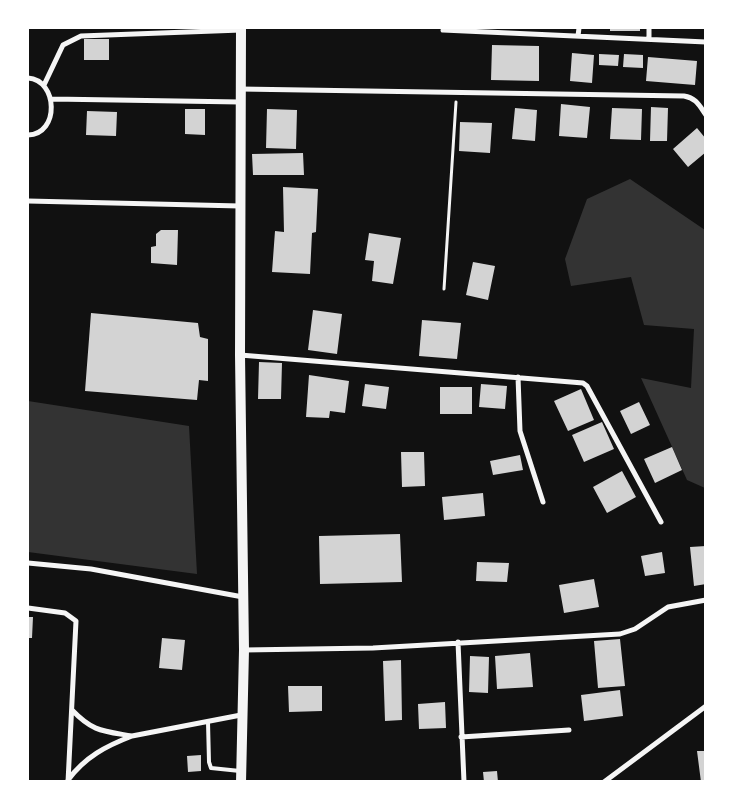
<!DOCTYPE html>
<style>
body{margin:0}
#map{position:relative;width:733px;height:809px;overflow:hidden;background:#111;font-family:"PT Sans",sans-serif}
canvas{display:block}
.frame{position:absolute;inset:0;border:29px solid #fff;pointer-events:none}
</style>
<div id="map">
<canvas width="733" height="809"></canvas>
<div class="frame"></div>
</div>
<script>
const context = document.querySelector('canvas').getContext('2d');
context.lineJoin = 'round';
function fillPath(path, color) { context.fillStyle = color; context.fill(path, 'evenodd'); }
function strokePath(path, color, width, dash) { context.strokeStyle = color; context.lineWidth = width; context.lineCap = dash ? 'butt' : 'round'; context.setLineDash(dash || []); context.stroke(path); }
fillPath(new Path2D(`
 M630,179L705,230V488L687,480L641,378L691,388L694,329L644,325L631,277L571,286L565,259L587,199Z
 M28,401L189,426L197,574L28,552Z`), '#333');
fillPath(new Path2D(`
 M610,28H640V31H610Z
 M84,39H109V60H84Z
 M492,45L539,46V81L491,80Z
 M572,53L594,55L592,83L570,81Z
 M599,54L619,55L618,66L599,65Z
 M624,54L643,55V68L623,67Z
 M648,57L697,61L695,85L646,81Z
 M561,104L590,107L587,138L559,136Z
 M651,107L668,108L667,141H650Z
 M515,108L537,110L535,141L512,139Z
 M612,108L642,109L641,140L610,139Z
 M185,109H205V135L185,134Z
 M267,109L297,110L296,149L266,148Z
 M87,111L117,112L116,136L86,135Z
 M460,122L492,123L490,153L459,151Z
 M697,128L706,139V152L688,167L673,149Z
 M303,153L304,175H253L252,154Z
 M283,187L318,189L316,232L312,233L310,274L272,272L275,231L284,232Z
 M161,230H178L177,265L151,263V247L156,246V234Z
 M369,233L401,238L393,284L372,281L374,261L365,260Z
 M473,262L495,266L488,300L466,295Z
 M313,310L342,314L337,354L308,350Z
 M91,313L198,323L200,337L208,339V381L199,380L197,400L85,391Z
 M422,320L461,323L457,359L419,356Z
 M259,362L282,363L281,399H258Z
 M309,375L349,381L345,413L330,411L329,418L306,417Z
 M365,384L389,387L386,409L362,406Z
 M481,384L507,386L505,409L479,407Z
 M440,387H472V414H440Z
 M581,389L594,420L568,431L554,401Z
 M639,402L650,425L631,434L620,411Z
 M602,422L614,449L584,462L572,435Z
 M672,447L682,470L655,483L644,459Z
 M401,452H424L425,486L402,487Z
 M520,455L523,470L493,475L490,461Z
 M622,471L636,497L607,513L593,487Z
 M483,493L485,516L444,520L442,497Z
 M400,534L402,582L320,584L319,536Z
 M706,546V584L694,586L690,547Z
 M662,552L665,573L645,576L641,556Z
 M477,562L509,563L507,582L476,581Z
 M594,579L599,607L564,613L559,585Z
 M28,617H33L32,638H28Z
 M162,638L185,640L182,670L159,668Z
 M620,639L625,686L598,688L594,641Z
 M530,653L533,687L497,689L495,656Z
 M470,656L489,657L488,693L469,692Z
 M401,660L402,720L385,721L383,661Z
 M288,686H322V711L289,712Z
 M620,690L623,716L584,721L581,695Z
 M445,702L446,728L419,729L418,704Z
 M697,751H706V782H701Z
 M201,755V771L188,772L187,756Z
 M497,771L498,782H484L483,772Z`), '#d3d3d3');
strokePath(new Path2D(`
 M444,289L456,102`), '#f5f5f5', 3);
strokePath(new Path2D(`
 M208,722L209,762L211,768L240,771`), '#f5f5f5', 4);
strokePath(new Path2D(`
 M443,30L706,42
 M578,36L579,28
 M649,39V28
 M28,78C58,80 60,134 28,135
 M44,85L63,45L81,36L241,30
 M240,89L684,96C696,98 699,105 706,115
 M52,99L240,102
 M28,201L240,206
 M240,355L583,383L587,386L661,522
 M518,377L520,431L543,502
 M28,563L91,569L243,597
 M28,608L65,613L76,621L68,782
 M458,642L464,782
 M244,650L373,648L620,634L635,629L668,607L706,600
 M132,736L241,715
 M461,737L569,730
 M68,780C85,757 106,746 132,736C103,731 93,732 72,710
 M604,782L706,706`), '#f5f5f5', 5);
strokePath(new Path2D(`
 M241,28L240,355L244,650L241,782`), '#f5f5f5', 10);
</script>
